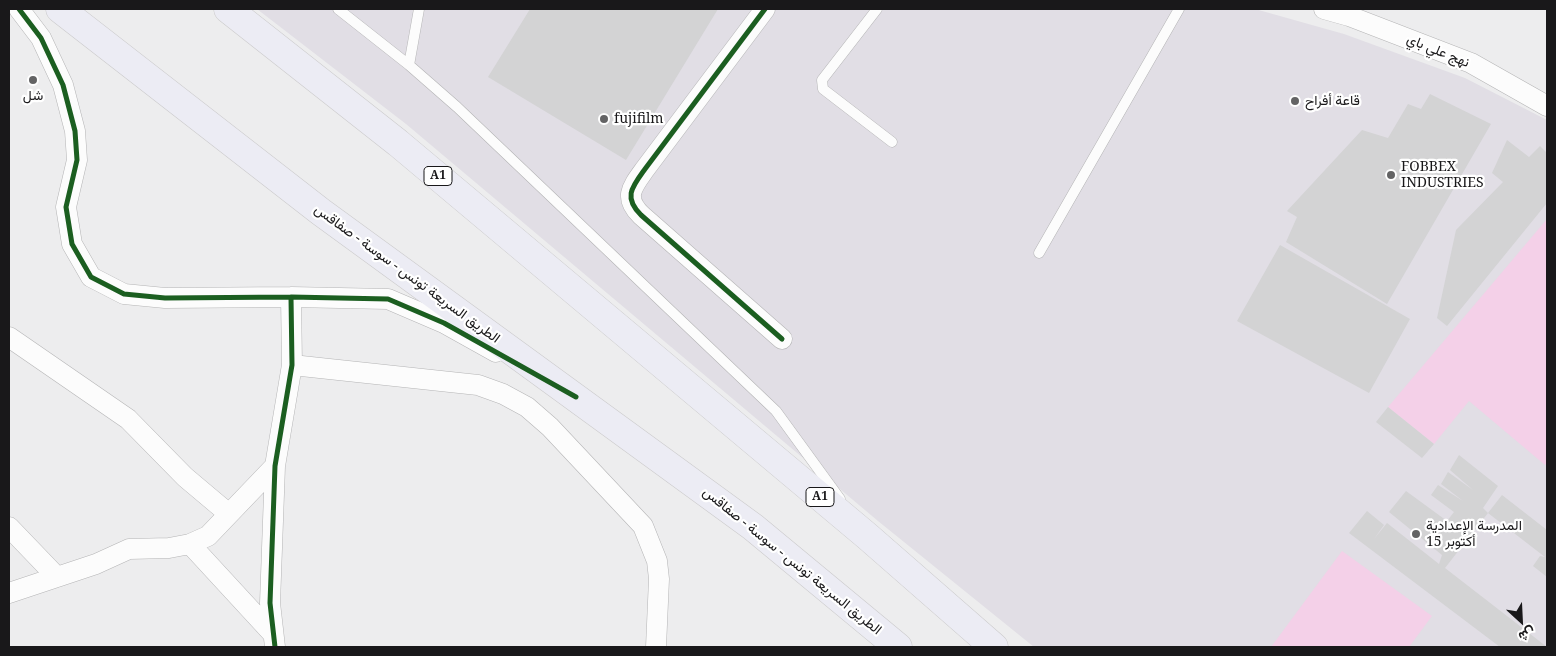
<!DOCTYPE html>
<meta charset="utf-8">
<style>
body{margin:0}
#map{position:relative;width:1556px;height:656px;overflow:hidden;background:#ededee;font-family:"Noto Serif",Vazirmatn,serif}
canvas{display:block}
.frame{position:absolute;inset:0;border:10px solid #19181a;pointer-events:none}
.north{position:absolute;left:1496px;top:596px;width:50px;height:50px;-webkit-text-stroke:4px #fff;paint-order:stroke;rotate:155deg;font-size:14px;font-weight:700;line-height:20px;text-align:center;color:#19181a}
.north::after{content:'';display:block;margin:auto;width:18px;height:22px;background:#19181a;clip-path:polygon(50% 0,100% 100%,50% 72%,0 100%)}
</style>
<div id="map">
<canvas width="1556" height="656"></canvas>
<div class="frame"></div>
<div class="north">ش</div>
</div>
<script>
const context = document.querySelector('canvas').getContext('2d');
context.lineJoin = 'round';
function fillPath(path, color) { context.fillStyle = color; context.fill(path, 'evenodd'); }
function strokePath(path, color, width, dash) { context.strokeStyle = color; context.lineWidth = width; context.lineCap = dash ? 'butt' : 'round'; context.setLineDash(dash || []); context.stroke(path); }
function drawText(font, color, halo, rows, align = 'center') {
  context.font = font + ' "Noto Serif",Vazirmatn,serif'; context.lineWidth = 4.5; context.setLineDash([]); context.textBaseline = 'middle'; context.strokeStyle = halo; context.fillStyle = color; for (const [text, x, y, turn = 0] of rows) {
    context.save(); context.translate(x, y); context.rotate((+turn || 0) * Math.PI / 180); context.textAlign = isNaN(turn) ? turn : align; if (halo) context.strokeText(text, 0, 0); context.fillText(text, 0, 0); context.restore();
  }
}
fillPath(new Path2D(`
 M257,9H1255L1344,34L1465,78L1547,120V647H1034L878,521L406,124Z`), '#e1dee5');
fillPath(new Path2D(`
 M1547,219V463L1545,465L1469,401L1434,444L1388,407Z
 M1342,551L1432,616L1409,647H1271Z`), '#f4d0e8');
fillPath(new Path2D(`
 M530,9H718L626,160L488,77Z
 M1430,94L1491,124L1387,304L1286,242L1297,217L1287,211L1362,130L1388,138L1408,104L1421,109Z
 M1507,140L1529,157L1540,146L1547,153V203L1447,326L1437,318L1456,230L1503,182L1492,173Z
 M1280,245L1410,319L1369,393L1237,321Z
 M1388,407L1434,444L1422,458L1376,422Z
 M1459,455L1498,486L1483,508L1488,513L1445,568L1547,647H1500L1349,533L1367,511L1384,525L1374,539L1387,523L1439,564L1442,555L1389,512L1406,491L1447,521L1454,512L1431,495L1438,485L1463,501L1441,484L1448,472L1473,490L1450,470Z
 M1502,495L1547,530V577L1533,566L1540,556L1545,557L1488,513Z`), '#d3d3d4');
const service = new Path2D(`
 M338,9L409,65L457,107L776,411L840,499
 M877,9L822,80L823,89L892,142
 M409,65L419,9
 M1039,253L1179,9`);
const minor = new Path2D(`
 M19,9L41,38L63,85L75,131L77,160L66,207L72,244L91,277L124,294L165,298L291,297L388,299L444,323L496,352
 M765,9L645,169C632,187 623,197 641,215L782,339
 M1324,9L1349,16L1471,63L1547,106
 M9,337L128,419L185,477L229,514
 M292,365L478,385L503,394L527,407L550,427L643,526L657,561L659,579L656,647
 M9,527L57,577
 M190,544L272,633
 M9,593L96,564L129,549L169,548L190,544L208,536L275,466
 M275,647L270,603L275,466L292,365L291,297`);
const motorway = new Path2D(`
 M60,9L321,212L753,527L898,647
 M228,9L398,143L867,536L994,647`);
strokePath(service, '#b4b4b5', 11);
strokePath(minor, '#b4b4b5', 21);
strokePath(motorway, '#cbcacb', 29);
strokePath(service, '#fcfcfc', 10);
strokePath(minor, '#fcfcfc', 20);
strokePath(motorway, '#ececf4', 28);
strokePath(new Path2D(`
 M19,9L41,38L63,85L75,131L77,160L66,207L72,244L91,277L124,294L165,298L291,297L388,299L444,323L576,397
 M765,9L645,169C632,187 623,197 641,215L782,339
 M275,647L270,603L275,466L292,365L291,297`), '#1b5e20', 5);
for (const [x, y, r, color] of [
 [33,80,5,"#636364"],
 [1295,101,5,"#636364"],
 [604,119,5,"#636364"],
 [1391,175,5,"#636364"],
 [1416,534,5,"#636364"]
]) { const dot = new Path2D(); dot.arc(x, y, r, 0, 2 * Math.PI); context.fillStyle = color; context.fill(dot); strokePath(dot, '#fff', 2); }
for (const [x, y, w] of [
 [438,176,28],
 [820,497,28]
]) { const box = new Path2D(); box.roundRect(x - w / 2, y - 9.5, w, 19, 4); context.fillStyle = '#fff'; context.fill(box); strokePath(box, '#19181a', 1); }
drawText('bold 12px', '#19181a', null, [
 ["A1",438,176],
 ["A1",820,497]
]);
drawText('14px', '#19181a', '#fff', [
 ["نهج علي باي",1438,51,22],
 ["الطريق السريعة تونس - سوسة - صفاقس",407,274,36],
 ["الطريق السريعة تونس - سوسة - صفاقس",792,561,39]
]);
drawText('14px', '#19181a', '#fff', [
 ["شل",33,96,"center"],
 ["قاعة أفراح",1305,101],
 ["fujifilm",614,119],
 ["FOBBEX",1401,167],
 ["INDUSTRIES",1401,183],
 ["المدرسة الإعدادية",1426,526],
 ["15 أكتوبر",1426,542]
], 'left');
</script>
